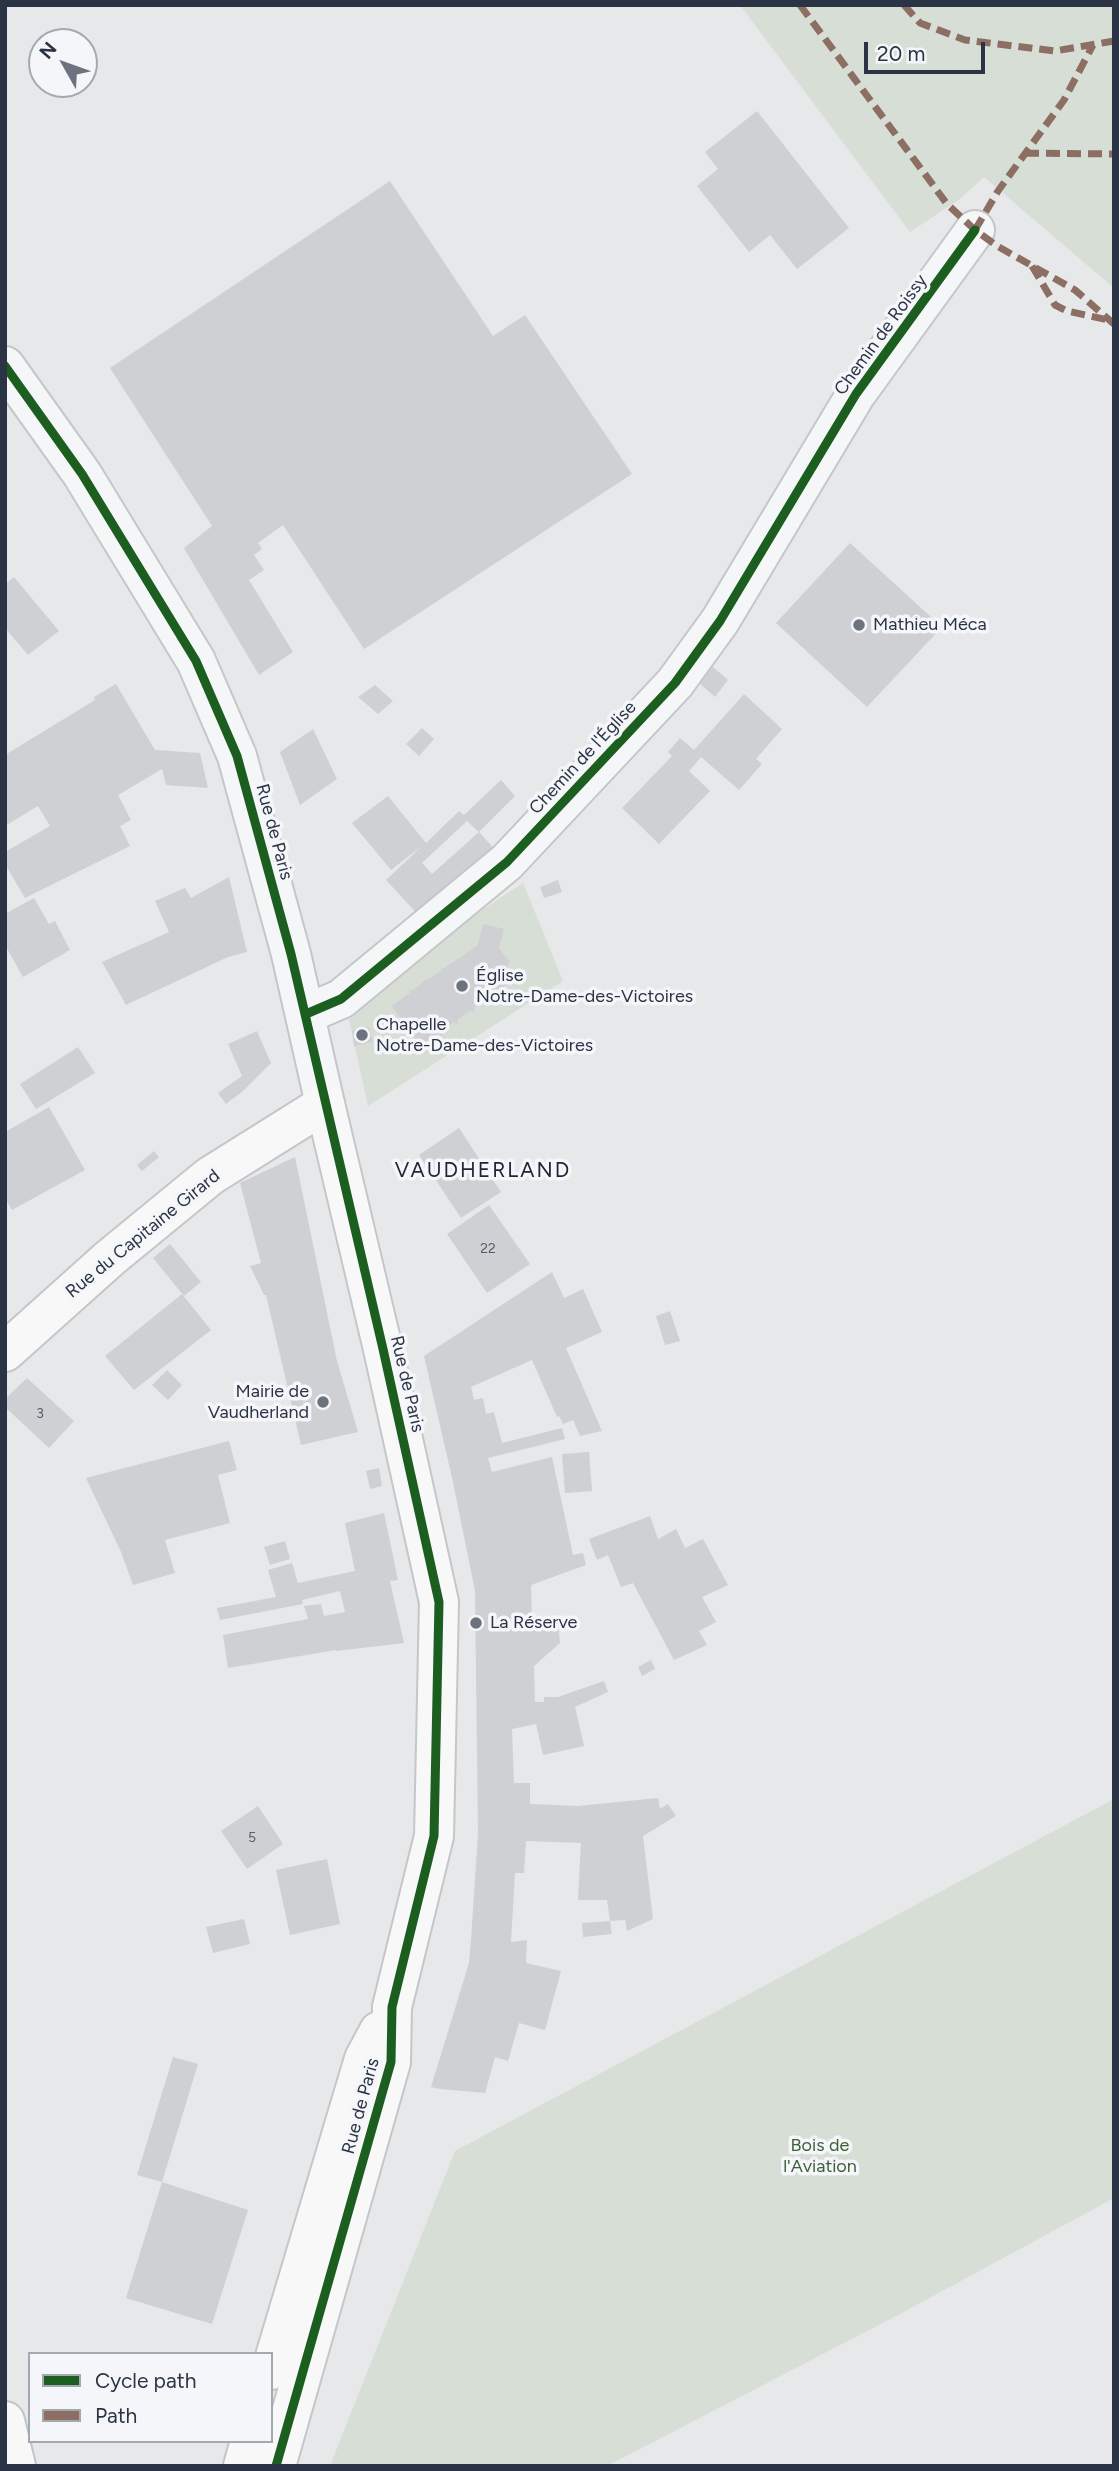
<!DOCTYPE html>
<meta charset="utf-8">
<style>
body{margin:0}
#map{position:relative;width:1119px;height:2471px;overflow:hidden;background:#e6e8ea;font-family:Figtree,sans-serif}
canvas{display:block}
.frame{position:absolute;inset:0;border:7px solid #2b3445;pointer-events:none}
.legend{position:absolute;left:28px;top:2352px;width:245px;height:91px;box-sizing:border-box;background:#f4f6f9;border:2px solid #a4a8b1;margin:0;padding:9px 12px;list-style:none;font-size:21px;color:#2b3445}
.legend li{display:flex;align-items:center;gap:14px;height:35px}
.legend b{width:35px;border:2px solid #a4a8b1}
.north{position:absolute;left:28px;top:28px;width:70px;height:70px;box-sizing:border-box;background:#f4f6f9;border:2px solid #a4a8b1;border-radius:50%;rotate:310deg;font-size:19px;font-weight:700;line-height:28px;text-align:center;color:#2b3445}
.north::after{content:'';display:block;margin:auto;width:24px;height:32px;background:#6c737f;clip-path:polygon(50% 0,100% 100%,50% 72%,0 100%)}
.scale{position:absolute;left:864px;top:42px;width:121px;height:32px;box-sizing:border-box;border:4px solid #2b3445;border-top:0;padding-left:9px;font-size:21px;line-height:24px;white-space:nowrap;color:#2b3445;-webkit-text-stroke:5px #f4f6f9;paint-order:stroke}
</style>
<div id="map">
<canvas width="1119" height="2471"></canvas>
<div class="frame"></div>
<ul class="legend">
<li><b style="height:9px;background:#1b5e20"></b>Cycle path</li>
<li><b style="height:9px;background:#8d6e63"></b>Path</li>
</ul>
<div class="north">N</div>
<div class="scale">20 m</div>
</div>
<script>
const context = document.querySelector('canvas').getContext('2d');
context.lineJoin = 'round';
function fillPath(path, color) { context.fillStyle = color; context.fill(path, 'evenodd'); }
function strokePath(path, color, width, dash) { context.strokeStyle = color; context.lineWidth = width; context.lineCap = dash ? 'butt' : 'round'; context.setLineDash(dash || []); context.stroke(path); }
function drawText(font, color, halo, rows, align = 'center') {
  context.font = font + ' Figtree,sans-serif'; context.lineWidth = 7; context.setLineDash([]); context.textBaseline = 'middle'; context.strokeStyle = halo; context.fillStyle = color; for (const [text, x, y, turn = 0] of rows) {
    context.save(); context.translate(x, y); context.rotate((+turn || 0) * Math.PI / 180); context.textAlign = isNaN(turn) ? turn : align; if (halo) context.strokeText(text, 0, 0); context.fillText(text, 0, 0); context.restore();
  }
}
fillPath(new Path2D(`
 M740,5H1114V288L984,177L960,199L910,232Z
 M523,883L563,981L368,1106L349,1019L452,930Z
 M1114,1799V2198L898,2315L607,2466H330L455,2151Z`), '#d6ded6');
fillPath(new Path2D(`
 M757,111L849,228L797,269L770,235L749,252L697,186L718,169L705,152Z
 M390,181L493,336L525,315L632,474L364,649L283,525L258,543L262,549L254,555L264,570L249,580L293,652L259,675L184,548L212,526L110,368Z
 M850,543L942,627L867,707L776,623Z
 M14,577L59,631L28,655L5,628V584Z
 M713,667L728,680L715,697L699,683Z
 M116,684L155,750L200,753L208,788L166,785L162,769L118,795L131,820L120,826L130,846L25,898L5,864V852L50,826L38,806L5,826V755L95,700L94,697Z
 M375,685L393,701L378,714L358,697Z
 M744,694L782,729L756,759L762,764L739,790L701,757L689,771L710,791L659,844L622,808L672,756L668,752L680,738L694,750Z
 M422,728L434,739L419,756L406,744Z
 M313,729L337,779L300,805L280,752Z
 M501,780L515,796L479,832L467,821L422,863L432,874L479,832L498,853L423,920L386,880L423,845L391,870L352,823L388,796L426,843L459,811L464,815Z
 M229,877L247,952L228,957L126,1005L102,962L169,932L155,901L185,888L191,898Z
 M558,880L562,892L544,898L540,887Z
 M34,898L49,924L55,921L70,950L23,977L5,945V914Z
 M483,924L504,929L499,948L508,960L512,961L508,963V981L516,983L507,984L474,1008L475,1010L472,1012L471,1010L457,1020L458,1023L456,1024L454,1022L442,1031L443,1033L441,1036L439,1033L424,1044L426,1047L423,1049L392,1006L411,992L409,990H414L426,979L428,980L442,970L440,968H445L478,945Z
 M369,1027L373,1042L354,1046L352,1031Z
 M257,1031L271,1063L243,1091L226,1104L218,1093L242,1076L228,1044Z
 M78,1047L95,1073L36,1109L20,1084Z
 M49,1107L85,1170L12,1210L5,1198V1132Z
 M459,1128L501,1192L461,1218L419,1155Z
 M154,1151L159,1157L142,1171L137,1165Z
 M295,1157L337,1361L358,1432L301,1445L266,1295H264L250,1266L261,1263L240,1183Z
 M489,1205L530,1264L487,1293L447,1234Z
 M170,1244L201,1282L184,1296L153,1258Z
 M552,1272L564,1298L583,1289L602,1332L566,1348L602,1431L580,1436L573,1420L563,1424L559,1416L557,1417L532,1360L471,1387L474,1400L483,1398L486,1414L494,1412L502,1443L562,1428L565,1439L488,1458L492,1472L552,1457L573,1555L583,1553L586,1565L531,1585L532,1624L558,1622L560,1643L534,1666L535,1702H544V1697H558L604,1681L608,1692L575,1707L584,1746L543,1755L536,1724L512,1729L514,1783H530V1804L578,1806L658,1798L660,1809L668,1804L676,1816L643,1836L653,1919L627,1931L625,1920L610,1921L607,1900H578L581,1843L526,1841L524,1873H515L511,1942L527,1940L526,1963L561,1971L545,2030L519,2023L508,2061L495,2057L485,2093L440,2089L431,2087L469,1963L471,1940L478,1834L475,1591L453,1482L424,1356Z
 M182,1294L211,1330L134,1390L105,1356Z
 M670,1311L680,1341L665,1345L656,1316Z
 M167,1370L182,1385L168,1400L152,1385Z
 M27,1378L74,1421L49,1448L5,1407V1399Z
 M229,1441L237,1470L218,1475L230,1523L165,1540L175,1573L133,1585L121,1552L86,1478Z
 M589,1452L592,1491L565,1493L562,1454Z
 M379,1468L382,1486L370,1489L366,1471Z
 M384,1513L398,1580L390,1581L404,1643L336,1651V1650L228,1668L223,1635L308,1619L304,1606L321,1604L324,1616L345,1612L340,1591L302,1600L303,1604L220,1620L217,1608L276,1597L268,1570L292,1563L298,1583L355,1571L345,1523Z
 M650,1516L658,1539L676,1529L685,1548L703,1539L728,1585L702,1597L716,1622L699,1631L707,1645L674,1660L633,1583L621,1587L608,1555L597,1560L589,1539Z
 M285,1541L290,1559L270,1565L264,1547Z
 M651,1660L655,1669L642,1676L638,1667Z
 M258,1806L283,1844L247,1869L221,1831Z
 M327,1859L340,1924L290,1935L276,1870Z
 M244,1919L250,1944L213,1953L206,1927Z
 M610,1921L612,1934L583,1937L582,1923Z
 M173,2057L198,2064L162,2182L137,2175Z
 M162,2182L248,2210L212,2324L126,2298Z`), '#ced0d3');
const street = new Path2D(`
 M5,366L82,474L196,661L237,756L291,954L325,1104
 M306,1014L341,999L507,862L675,683L720,621L856,394L975,230`);
const secondary = new Path2D(`
 M5,1352L110,1258L210,1176L325,1104L383,1349L439,1602L434,1836L392,2007L391,2062L276,2466
 M271,2370L364,2059L379,2031
 M243,2466L250,2441`);
const primary = new Path2D(`
 M5,2421L16,2466`);
strokePath(street, '#c4c6c8', 42);
strokePath(secondary, '#c4c6c8', 42);
strokePath(primary, '#c2c5c8', 42);
strokePath(street, '#f5f6f7', 38);
strokePath(secondary, '#f8f8f8', 38);
strokePath(primary, '#f8f8f8', 38);
strokePath(new Path2D(`
 M800,5L947,204L975,230L997,246L1075,290L1114,324
 M904,5L920,23L965,40L1055,51L1114,41
 M1025,153L1114,154
 M975,230L998,191L1064,100L1093,45
 M1032,266L1055,305L1067,311L1108,320`), '#8d6e63', 7, [14, 7]);
strokePath(new Path2D(`
 M5,366L82,474L196,661L237,756L291,954L383,1349L439,1602L434,1836L392,2007L391,2062L276,2466
 M306,1014L341,999L507,862L675,683L720,621L856,394L975,230`), '#1b5e20', 9);
for (const [x, y, r, color] of [
 [859,625,7,"#6c737f"],
 [462,986,7,"#6c737f"],
 [362,1035,7,"#6c737f"],
 [323,1402,7,"#6c737f"],
 [476,1623,7,"#6c737f"]
]) { const dot = new Path2D(); dot.arc(x, y, r, 0, 2 * Math.PI); context.fillStyle = color; context.fill(dot); strokePath(dot, '#f4f6f9', 2.5); }
drawText('14px', '#545c69', null, [
 ["22",488,1249],
 ["3",40,1414],
 ["5",252,1838]
]);
drawText('18px', '#2b3445', '#f4f6f9', [
 ["Chemin de Roissy",881,335,-54],
 ["Chemin de l'Église",583,758,-47],
 ["Rue de Paris",274,832,75],
 ["Rue du Capitaine Girard",143,1234,-39],
 ["Rue de Paris",407,1384,77],
 ["Rue de Paris",361,2106,-75]
]);
drawText('18px', '#2b3445', '#f4f6f9', [
 ["Mathieu Méca",873,625],
 ["Église",476,976],
 ["Notre-Dame-des-Victoires",476,997],
 ["Chapelle",376,1025],
 ["Notre-Dame-des-Victoires",376,1046],
 ["Mairie de",309,1392,"right"],
 ["Vaudherland",309,1413,"right"],
 ["La Réserve",490,1623]
], 'left');
drawText('18px', '#3f6138', '#f4f6f9', [
 ["Bois de",820,2146],
 ["l'Aviation",820,2167]
]);
context.letterSpacing = '2px';
drawText('21px', '#1d2536', '#f4f6f9', [
 ["VAUDHERLAND",483,1171]
]);
context.letterSpacing = '0px';
</script>
